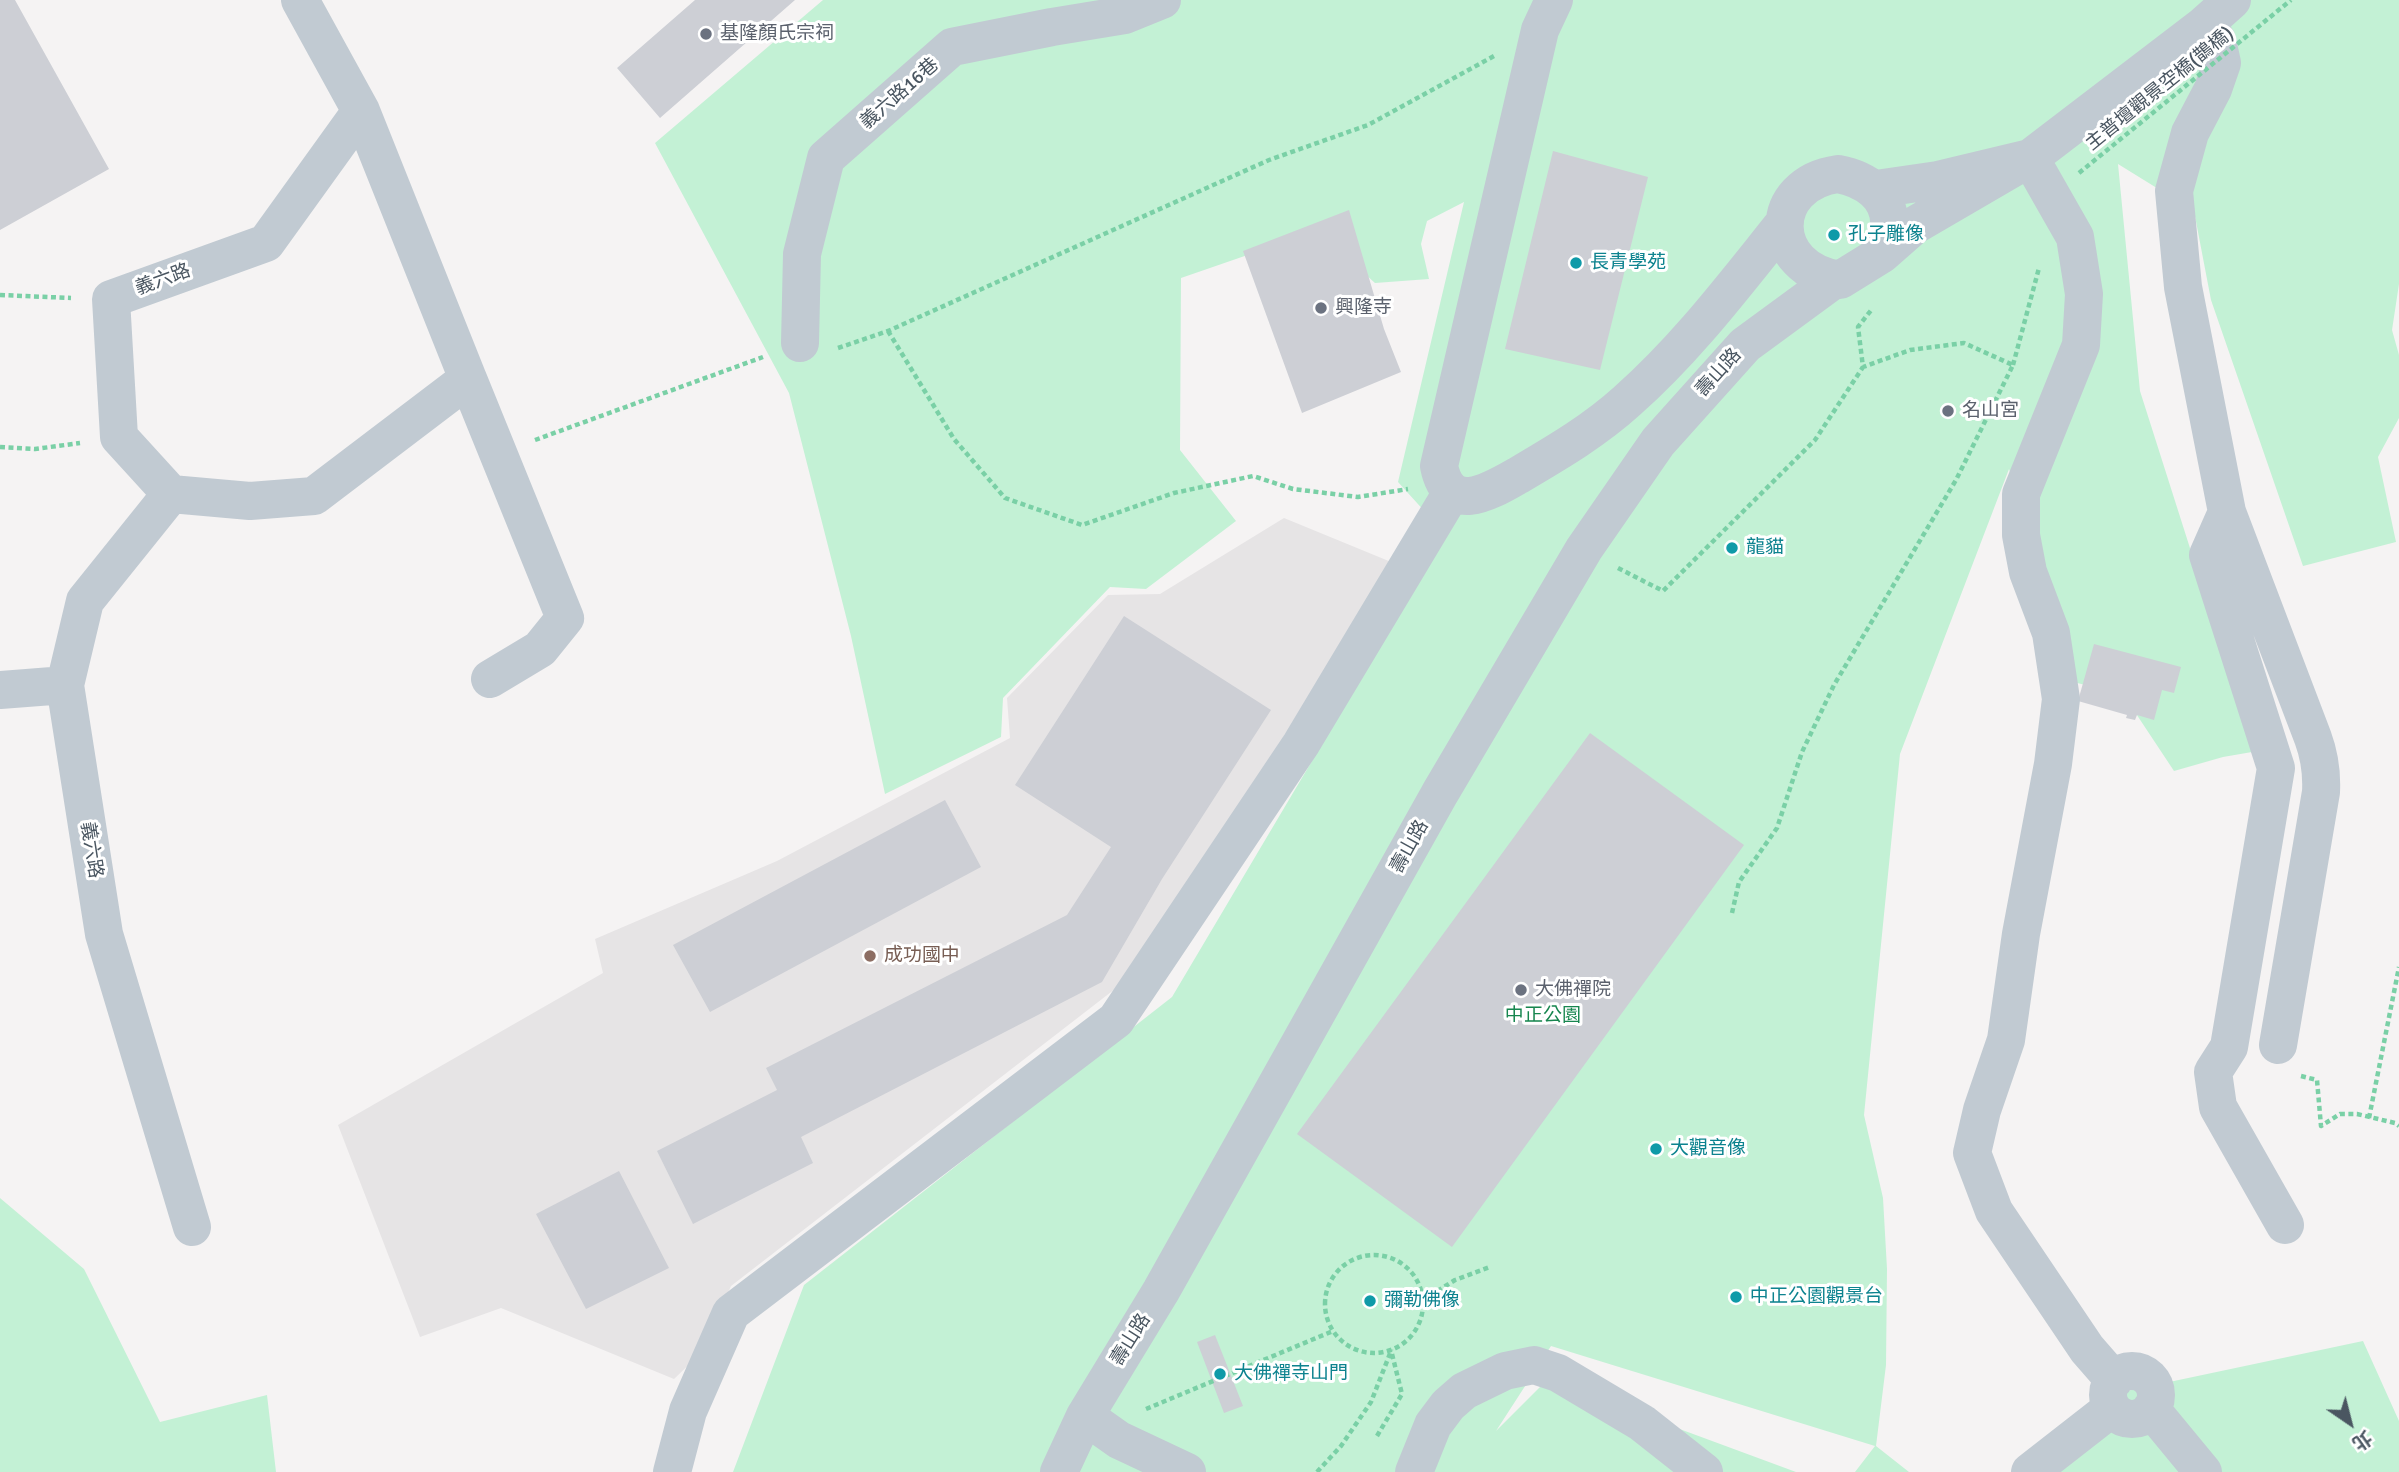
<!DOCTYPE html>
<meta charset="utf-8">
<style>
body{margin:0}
#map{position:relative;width:2399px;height:1472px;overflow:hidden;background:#f5f3f3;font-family:Signika,"Noto Sans TC",sans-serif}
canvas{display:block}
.north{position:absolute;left:2315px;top:1388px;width:70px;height:70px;-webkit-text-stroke:5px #fff;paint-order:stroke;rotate:145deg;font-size:19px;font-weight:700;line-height:28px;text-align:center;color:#4a5661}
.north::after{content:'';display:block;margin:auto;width:24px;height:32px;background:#4a5661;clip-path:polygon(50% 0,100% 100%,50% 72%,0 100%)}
</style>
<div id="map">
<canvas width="2399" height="1472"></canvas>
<div class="north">北</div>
</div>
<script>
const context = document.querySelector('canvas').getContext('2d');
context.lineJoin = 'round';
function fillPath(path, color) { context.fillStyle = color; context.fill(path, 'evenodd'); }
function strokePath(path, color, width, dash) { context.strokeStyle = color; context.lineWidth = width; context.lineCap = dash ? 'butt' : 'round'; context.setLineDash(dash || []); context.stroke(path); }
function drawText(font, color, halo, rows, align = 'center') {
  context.font = font + ' Signika,"Noto Sans TC",sans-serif'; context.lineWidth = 6; context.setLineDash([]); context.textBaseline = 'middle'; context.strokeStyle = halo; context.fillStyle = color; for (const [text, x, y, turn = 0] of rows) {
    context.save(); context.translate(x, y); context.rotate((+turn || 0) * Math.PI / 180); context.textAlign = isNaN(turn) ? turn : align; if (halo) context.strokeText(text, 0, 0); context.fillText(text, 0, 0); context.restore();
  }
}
fillPath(new Path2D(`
 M1284,518L1396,564L1124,982L731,1286L702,1352L674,1379L501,1308L420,1337L338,1125L603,973L595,939L777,861L1010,738L1007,698L1108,595L1160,594Z`), '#e6e4e5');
fillPath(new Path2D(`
 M823,0H2399V284L2392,330L2399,355V418L2378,457L2396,542L2303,566L2211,300L2194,211L2118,164L2140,391L2217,633L2252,752L2223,757L2174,771L2123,694L2073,682L2009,469L1900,754L1864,1115L1883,1198L1887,1269L1886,1365L1876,1446L1909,1472H1855L1875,1446L1551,1346L1496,1431L1547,1380L1796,1472H733L804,1285L1172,997L1446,535L1398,482L1464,202L1427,221L1421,244L1429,279L1375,283L1317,231L1181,278L1180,450L1236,521L1146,589L1110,587L1003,698L1001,737L885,794L851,636L789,393L655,143Z
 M0,1198L84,1269L160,1422L267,1395L276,1472H0Z
 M2363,1341L2399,1421V1472H2016L2122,1392Z`), '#c3f1d5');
fillPath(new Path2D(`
 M0,0H15L109,169L0,230Z
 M695,0H795L660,118L617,68Z
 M1553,151L1648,177L1600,370L1505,349Z
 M1349,210L1384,329L1401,372L1302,413L1243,251Z
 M1124,616L1271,710L1162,879L1102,982L801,1137L813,1163L693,1224L657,1151L777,1090L766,1068L1067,915L1111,847L1015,785Z
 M2094,644L2181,667L2174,693L2162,690L2154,720L2137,715L2135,720L2126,718L2127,715L2078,701Z
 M1590,733L1744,845L1452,1247L1297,1134Z
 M945,800L981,867L710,1012L673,945Z
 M619,1171L669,1268L586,1309L536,1214Z
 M1215,1335L1243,1406L1224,1413L1197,1342Z`), '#cdcfd5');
strokePath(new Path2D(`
 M0,295L71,298
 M888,331L954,439L1005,498L1082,525L1174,493L1253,476L1293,489L1358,497L1408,489
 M838,348L888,331L1269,160L1368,125L1494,56
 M2013,365L2039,268
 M535,440L763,357
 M0,447L35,449L80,443
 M1618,568L1663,591L1815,440L1863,367
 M1732,913L1739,882L1777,828L1802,752L1834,685L1956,480L2013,365L1964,343L1910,350L1863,367L1858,327L1872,309
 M2301,1076L2317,1080L2321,1126L2340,1114H2357L2395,1123L2399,1126
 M2369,1118L2399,967
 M1325 1304a49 49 0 1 1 98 0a49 49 0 1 1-98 0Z
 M1423,1300L1455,1280L1490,1267
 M1146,1409L1333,1331
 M1377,1436L1402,1394L1391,1350
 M1317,1472L1341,1446L1371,1402L1391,1351`), '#7ad0a6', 4.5, [5, 3.5]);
strokePath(new Path2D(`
 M300,0L361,111L468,379L314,496L250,501L171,494L119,437L111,299L266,243L361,111
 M1554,0L1540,30L1439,466C1449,516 1489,492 1517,476C1556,453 1594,431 1627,401C1687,348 1735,284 1785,222
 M2204,25L2217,40L2222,63L2213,89L2190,133L2174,191L2183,287L2227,512L2313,738C2320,757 2322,773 2321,792L2278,1045
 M1838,174C1865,179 1892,196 1889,228C1889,236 1884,246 1882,254L1840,280C1767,269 1766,184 1838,174Z
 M1876,189L1938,180L2030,158L2075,237L2084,294L2081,345L2021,494V535L2028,572L2051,633L2061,699L2053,764L2021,934L2006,1040L1982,1110L1972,1153L1994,1211L2087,1349L2114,1380
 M1882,254L1915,225L2030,158L2204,25L2232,0
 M800,343L802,254L826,158L952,47L1052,27L1125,15L1162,0
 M468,379L565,618L540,649L490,679
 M171,494L85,601L65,685L104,934L192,1227
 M2227,512L2208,555L2276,768L2229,1047L2213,1072L2218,1107L2285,1225
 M0,690L65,685
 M2108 1395a24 24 0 1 1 48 0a24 24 0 1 1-48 0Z
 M2151,1409L2203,1472
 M1085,1416L1119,1440L1187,1472
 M672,1472L688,1411L731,1313L1116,1020L1301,744L1452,492
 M1059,1472L1085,1416L1161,1291L1440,793L1584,549L1658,442L1745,345L1835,279
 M1414,1472L1433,1425L1448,1405L1464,1391L1505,1371L1534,1365L1558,1373L1642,1423L1704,1472
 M2030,1472L2112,1408`), '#c1cad2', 38);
strokePath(new Path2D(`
 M2079,173L2291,0`), '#7ad0a6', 4.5, [5, 3.5]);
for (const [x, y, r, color] of [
 [706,34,7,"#6b7280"],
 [1834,235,7,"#0f9aa8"],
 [1576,263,7,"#0f9aa8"],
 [1321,308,7,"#6b7280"],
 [1948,411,7,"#6b7280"],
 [1732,548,7,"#0f9aa8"],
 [870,956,7,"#8d6e63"],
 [1521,990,7,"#6b7280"],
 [1656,1149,7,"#0f9aa8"],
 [1736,1297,7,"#0f9aa8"],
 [1370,1301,7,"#0f9aa8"],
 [1220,1374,7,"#0f9aa8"]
]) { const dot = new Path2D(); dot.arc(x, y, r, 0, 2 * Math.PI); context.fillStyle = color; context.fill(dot); strokePath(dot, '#fff', 2.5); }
drawText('19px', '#5b616d', '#fff', [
 ["基隆顏氏宗祠",720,34],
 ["興隆寺",1335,308],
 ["名山宮",1962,411],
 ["大佛禪院",1535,990]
], 'left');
drawText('19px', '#4a5661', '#fff', [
 ["主普壇觀景空橋(鵲橋)",2160,89,-39],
 ["義六路16巷",900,94,-41],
 ["義六路",163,280,-20],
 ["壽山路",1719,373,-48],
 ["壽山路",1410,847,-61],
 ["義六路",91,850,81],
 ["壽山路",1131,1340,-58]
]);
drawText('19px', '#0d838f', '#fff', [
 ["孔子雕像",1848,235],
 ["長青學苑",1590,263],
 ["龍貓",1746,548],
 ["大觀音像",1670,1149],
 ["中正公園觀景台",1750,1297],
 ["彌勒佛像",1384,1301],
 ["大佛禪寺山門",1234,1374]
], 'left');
drawText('19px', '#785e54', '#fff', [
 ["成功國中",884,956]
], 'left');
drawText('19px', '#17864f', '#fff', [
 ["中正公園",1543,1016]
]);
</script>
